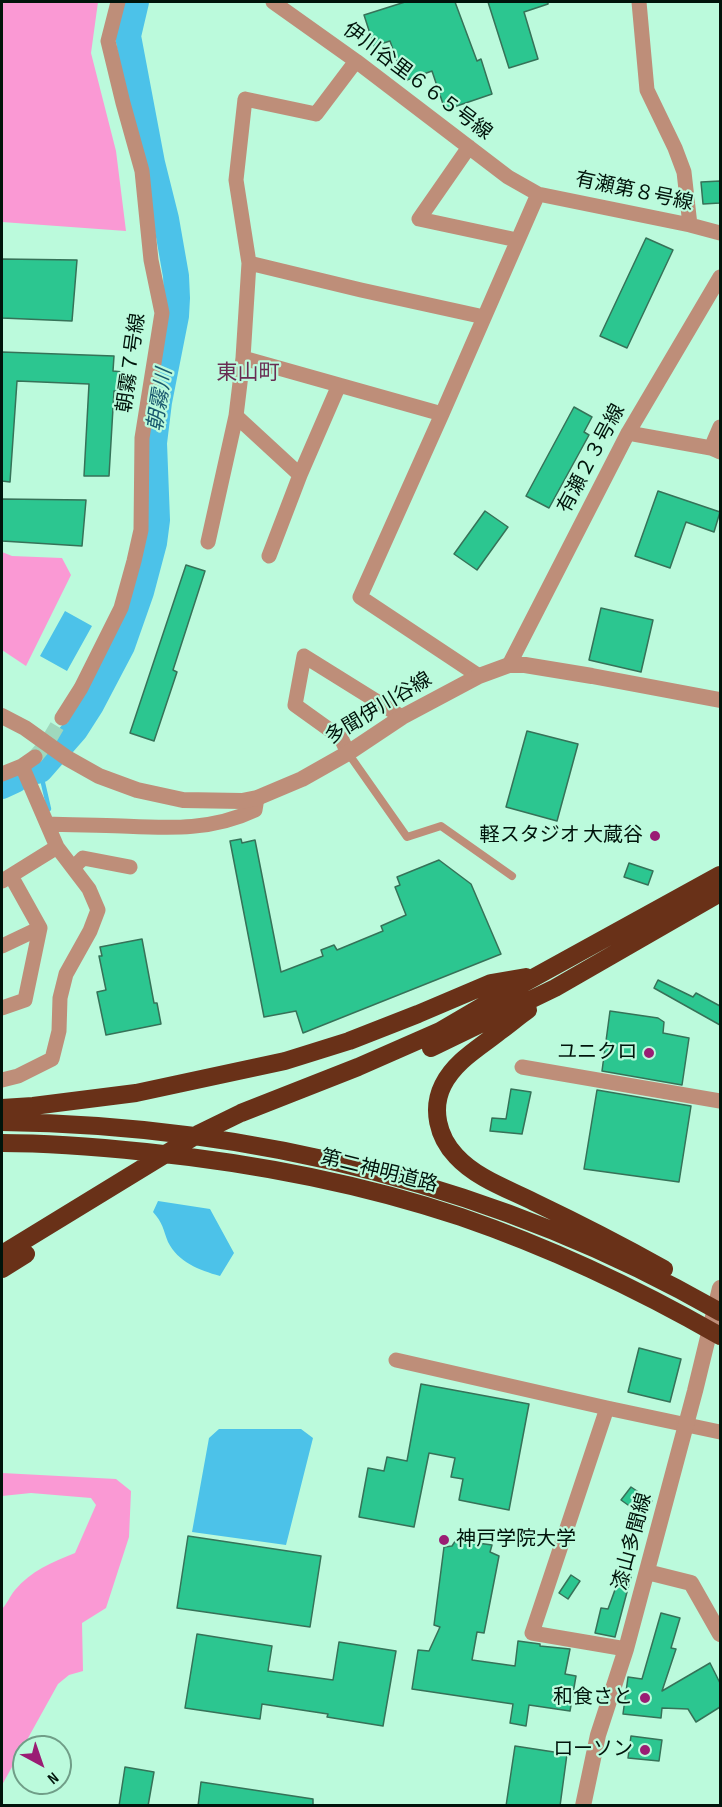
<!DOCTYPE html>
<meta charset="utf-8">
<style>
body{margin:0}
#map{position:relative;width:722px;height:1807px;overflow:hidden;background:#bbfadc;font-family:"Sofia Sans Condensed",sans-serif}
canvas{display:block}
.frame{position:absolute;inset:0;border:3px solid #00140b;pointer-events:none}
.north{position:absolute;left:12px;top:1735px;width:60px;height:60px;box-sizing:border-box;background:#bbfadc;border:2px solid #709e88;border-radius:50%;rotate:140deg;font-size:16px;font-weight:700;line-height:24px;text-align:center;color:#00140b}
.north::after{content:'';display:block;margin:auto;width:21px;height:27px;background:#9a1d74;clip-path:polygon(50% 0,100% 100%,50% 72%,0 100%)}
</style>
<div id="map">
<canvas width="722" height="1807"></canvas>
<div class="frame"></div>
<div class="north">N</div>
</div>
<script>
const context = document.querySelector('canvas').getContext('2d');
context.lineJoin = 'round';
function fillPath(path, color) { context.fillStyle = color; context.fill(path, 'evenodd'); }
function strokePath(path, color, width, dash) { context.strokeStyle = color; context.lineWidth = width; context.lineCap = dash ? 'butt' : 'round'; context.setLineDash(dash || []); context.stroke(path); }
function drawText(font, color, halo, rows, align = 'center') {
  context.font = font + ' "Sofia Sans Condensed","Noto Sans JP",sans-serif'; context.lineWidth = 4.5; context.setLineDash([]); context.textBaseline = 'middle'; context.strokeStyle = halo; context.fillStyle = color; for (const [text, x, y, turn = 0] of rows) {
    context.save(); context.translate(x, y); context.rotate((+turn || 0) * Math.PI / 180); context.textAlign = isNaN(turn) ? turn : align; if (halo) context.strokeText(text, 0, 0); context.fillText(text, 0, 0); context.restore();
  }
}
fillPath(new Path2D(`
 M4,2H98L91,53L116,151L126,231L2,222V6Z
 M2,552L12,556L62,558L71,575L26,666L2,650Z
 M2,1473L116,1479L131,1491L129,1537L106,1608L82,1623L83,1671L69,1675L58,1684L2,1785V1609C7,1604 10,1596 15,1590C31,1571 52,1562 75,1553L96,1505L91,1498L31,1493L2,1496Z`), '#fa99d4');
fillPath(new Path2D(`
 M65,611L92,626L67,671L40,656Z
 M158,1201L210,1209L234,1253L220,1276C199,1270 178,1262 168,1242C163,1229 163,1223 153,1212Z
 M219,1429H301L313,1438L286,1545L192,1532L209,1438Z`), '#4cc2e9');
strokePath(new Path2D(`
 M40,770L49,809`), '#4cc2e9', 4.5);
strokePath(new Path2D(`
 M37,771L40,770L75,730L91,705L122,646L141,592L154,543L157,520L154,443L159,402L176,316L177,298L176,276L166,219L152,163L128,36L136,2
 M2,786L15,780`), '#4cc2e9', 26);
const building = new Path2D(`
 M405,2H455L477,61L481,59L492,94L445,110L432,71L404,81L390,41L374,46L364,15Z
 M488,2H548V4L524,12L538,59L509,68Z
 M720,181V203L703,204L701,182Z
 M646,238L673,250L627,348L600,336Z
 M2,259L77,260L72,321L2,318Z
 M2,352L114,356L113,371L123,372L122,391H114L109,476H84L89,384L17,381L10,482L2,481Z
 M574,407L592,417L584,432L589,435L549,508L526,496Z
 M658,491L720,512L714,532L686,522L670,568L635,556Z
 M2,499L86,500L82,546L2,541Z
 M485,511L508,527L477,570L454,554Z
 M186,565L205,571L173,670L177,672L154,741L130,733Z
 M601,608L653,620L641,672L589,660Z
 M527,731L578,744L557,821L506,807Z
 M241,839L242,843L255,840L281,972L323,956L321,950L334,945L337,950L383,931L381,926L406,915L395,887L400,885L397,877L439,860L471,884L501,954L303,1033L296,1011L264,1017L230,841Z
 M629,863L653,871L648,885L624,877Z
 M142,939L154,1003H157L161,1024L106,1035L97,992L106,990L99,956H102L100,947Z
 M658,980L693,997L696,993L720,1006V1025L654,988Z
 M610,1011L658,1018L664,1022L663,1033L689,1038L682,1085L602,1071Z
 M511,1089L531,1092L522,1134L490,1131L492,1118L506,1119Z
 M597,1090L691,1106L679,1182L584,1169Z
 M639,1348L681,1359L670,1402L628,1392Z
 M421,1384L529,1404L509,1510L459,1500L463,1479L451,1477L455,1458L429,1453L414,1527L359,1517L368,1468L384,1471L387,1457L407,1461Z
 M631,1487L652,1501L642,1515L621,1500Z
 M188,1536L321,1556L310,1627L177,1608Z
 M456,1540L492,1545L490,1552L499,1556L484,1633L477,1632L472,1660L515,1666L518,1641L540,1644V1646L570,1649L565,1674L576,1676L570,1711L529,1705L526,1726L510,1723L513,1704L412,1689L418,1650L429,1651L440,1627L434,1625L444,1547L452,1546Z
 M620,1573L631,1577L615,1637L595,1633L601,1608L608,1609L616,1587L612,1586Z
 M571,1575L580,1581L568,1599L559,1593Z
 M661,1613L680,1618L671,1648L676,1649L662,1691L710,1663L720,1683V1707L696,1722L688,1709L662,1708L661,1718L623,1714L628,1677L642,1679Z
 M197,1634L272,1646L268,1671L333,1680L339,1642L396,1651L383,1726L327,1717L328,1714L262,1704L260,1719L185,1708Z
 M631,1736L662,1740L659,1761L628,1758Z
 M515,1746L567,1754L560,1806H506Z
 M125,1767L154,1772L148,1806H119Z
 M201,1782L313,1799V1806H198Z`);
fillPath(building, '#2cc690');
strokePath(building, '#367258', 1.5);
strokePath(new Path2D(`
 M35,757L47,743L62,718`), '#9fd8bd', 15, [15, 8]);
strokePath(new Path2D(`
 M348,753L407,837L441,826L512,876`), '#be8e79', 8);
strokePath(new Path2D(`
 M273,2L356,61L508,177L538,194L690,225L720,233
 M639,2L647,90L675,148L684,172L690,225
 M469,147L419,219L517,240
 M249,263L361,290L484,317
 M243,358L442,414
 M236,416L300,475L269,556
 M628,433L711,448L720,452
 M711,448L720,427
 M300,475L339,385
 M208,542L236,416L243,358L249,263L236,180L245,99L316,114L356,61
 M509,665L628,433L720,277
 M479,676L360,597L442,414L538,194
 M62,718L81,688L121,608L134,561L141,530L142,438L162,313L151,260L142,171L123,103L108,41L118,2
 M348,753L341,738L295,705L304,656L402,717
 M2,774L22,766L35,757
 M47,824C72,825 97,825 122,826C168,828 211,831 255,810L257,798
 M73,868L83,858L130,867
 M2,881L57,847
 M2,946L40,928
 M2,1008L25,1000L40,928L11,876
 M522,1067L720,1101
 M2,1080L18,1076L52,1059L59,1031L60,998L66,974L90,931L98,910L89,889L57,847L22,766
 M396,1360L607,1408L720,1432
 M607,1408L532,1633L626,1649`), '#be8e79', 15);
strokePath(new Path2D(`
 M2,716L25,728L67,758L99,776L137,790L183,800L242,801L257,798L302,779L348,753L402,717L479,676L509,665H525L592,676L720,700
 M647,1572L691,1583L720,1634
 M583,1806L598,1735L626,1649L695,1391L720,1288`), '#be8e79', 16);
strokePath(new Path2D(`
 M528,1010C518,1017 509,1025 499,1032C479,1048 455,1061 443,1085C431,1109 438,1137 456,1156C476,1178 508,1189 534,1202C578,1223 621,1245 664,1269
 M431,1048L555,988L720,893
 M2,1108L33,1106L136,1093L285,1061L349,1041L418,1014L491,983L526,977
 M2,1122C253,1125 502,1187 720,1312
 M2,1143C50,1143 98,1147 146,1152C253,1163 359,1183 461,1217C551,1248 638,1289 720,1336
 M2,1254L200,1133L241,1113L358,1067L440,1031L493,1000L720,875
 M2,1269L26,1254`), '#693118', 18);
for (const [x, y, r, color] of [
 [655,836,6,"#9a1d74"],
 [649,1053,6,"#9a1d74"],
 [444,1540,6,"#9a1d74"],
 [645,1698,6,"#9a1d74"],
 [645,1750,6,"#9a1d74"]
]) { const dot = new Path2D(); dot.arc(x, y, r, 0, 2 * Math.PI); context.fillStyle = color; context.fill(dot); strokePath(dot, '#bbfadc', 2); }
drawText('20px', '#00140b', '#bbfadc', [
 ["伊川谷里６６５号線",417,82,37],
 ["有瀬第８号線",634,192,12],
 ["朝霧７号線",132,363,-82],
 ["有瀬２３号線",592,459,-62],
 ["多聞伊川谷線",379,709,-31],
 ["第二神明道路",379,1172,14],
 ["漆山多聞線",633,1542,-75]
]);
drawText('20px', '#00140b', '#bbfadc', [
 ["軽スタジオ 大蔵谷",643,836],
 ["ユニクロ",637,1053],
 ["神戸学院大学",456,1540,"left"],
 ["和食さと",633,1698],
 ["ローソン",633,1750]
], 'right');
drawText('21px', '#692d53', '#bbfadc', [
 ["東山町",248,374]
]);
drawText('italic 21px', '#1a5a6f', '#bbfadc', [
 ["朝霧川",161,400,-81]
]);
</script>
